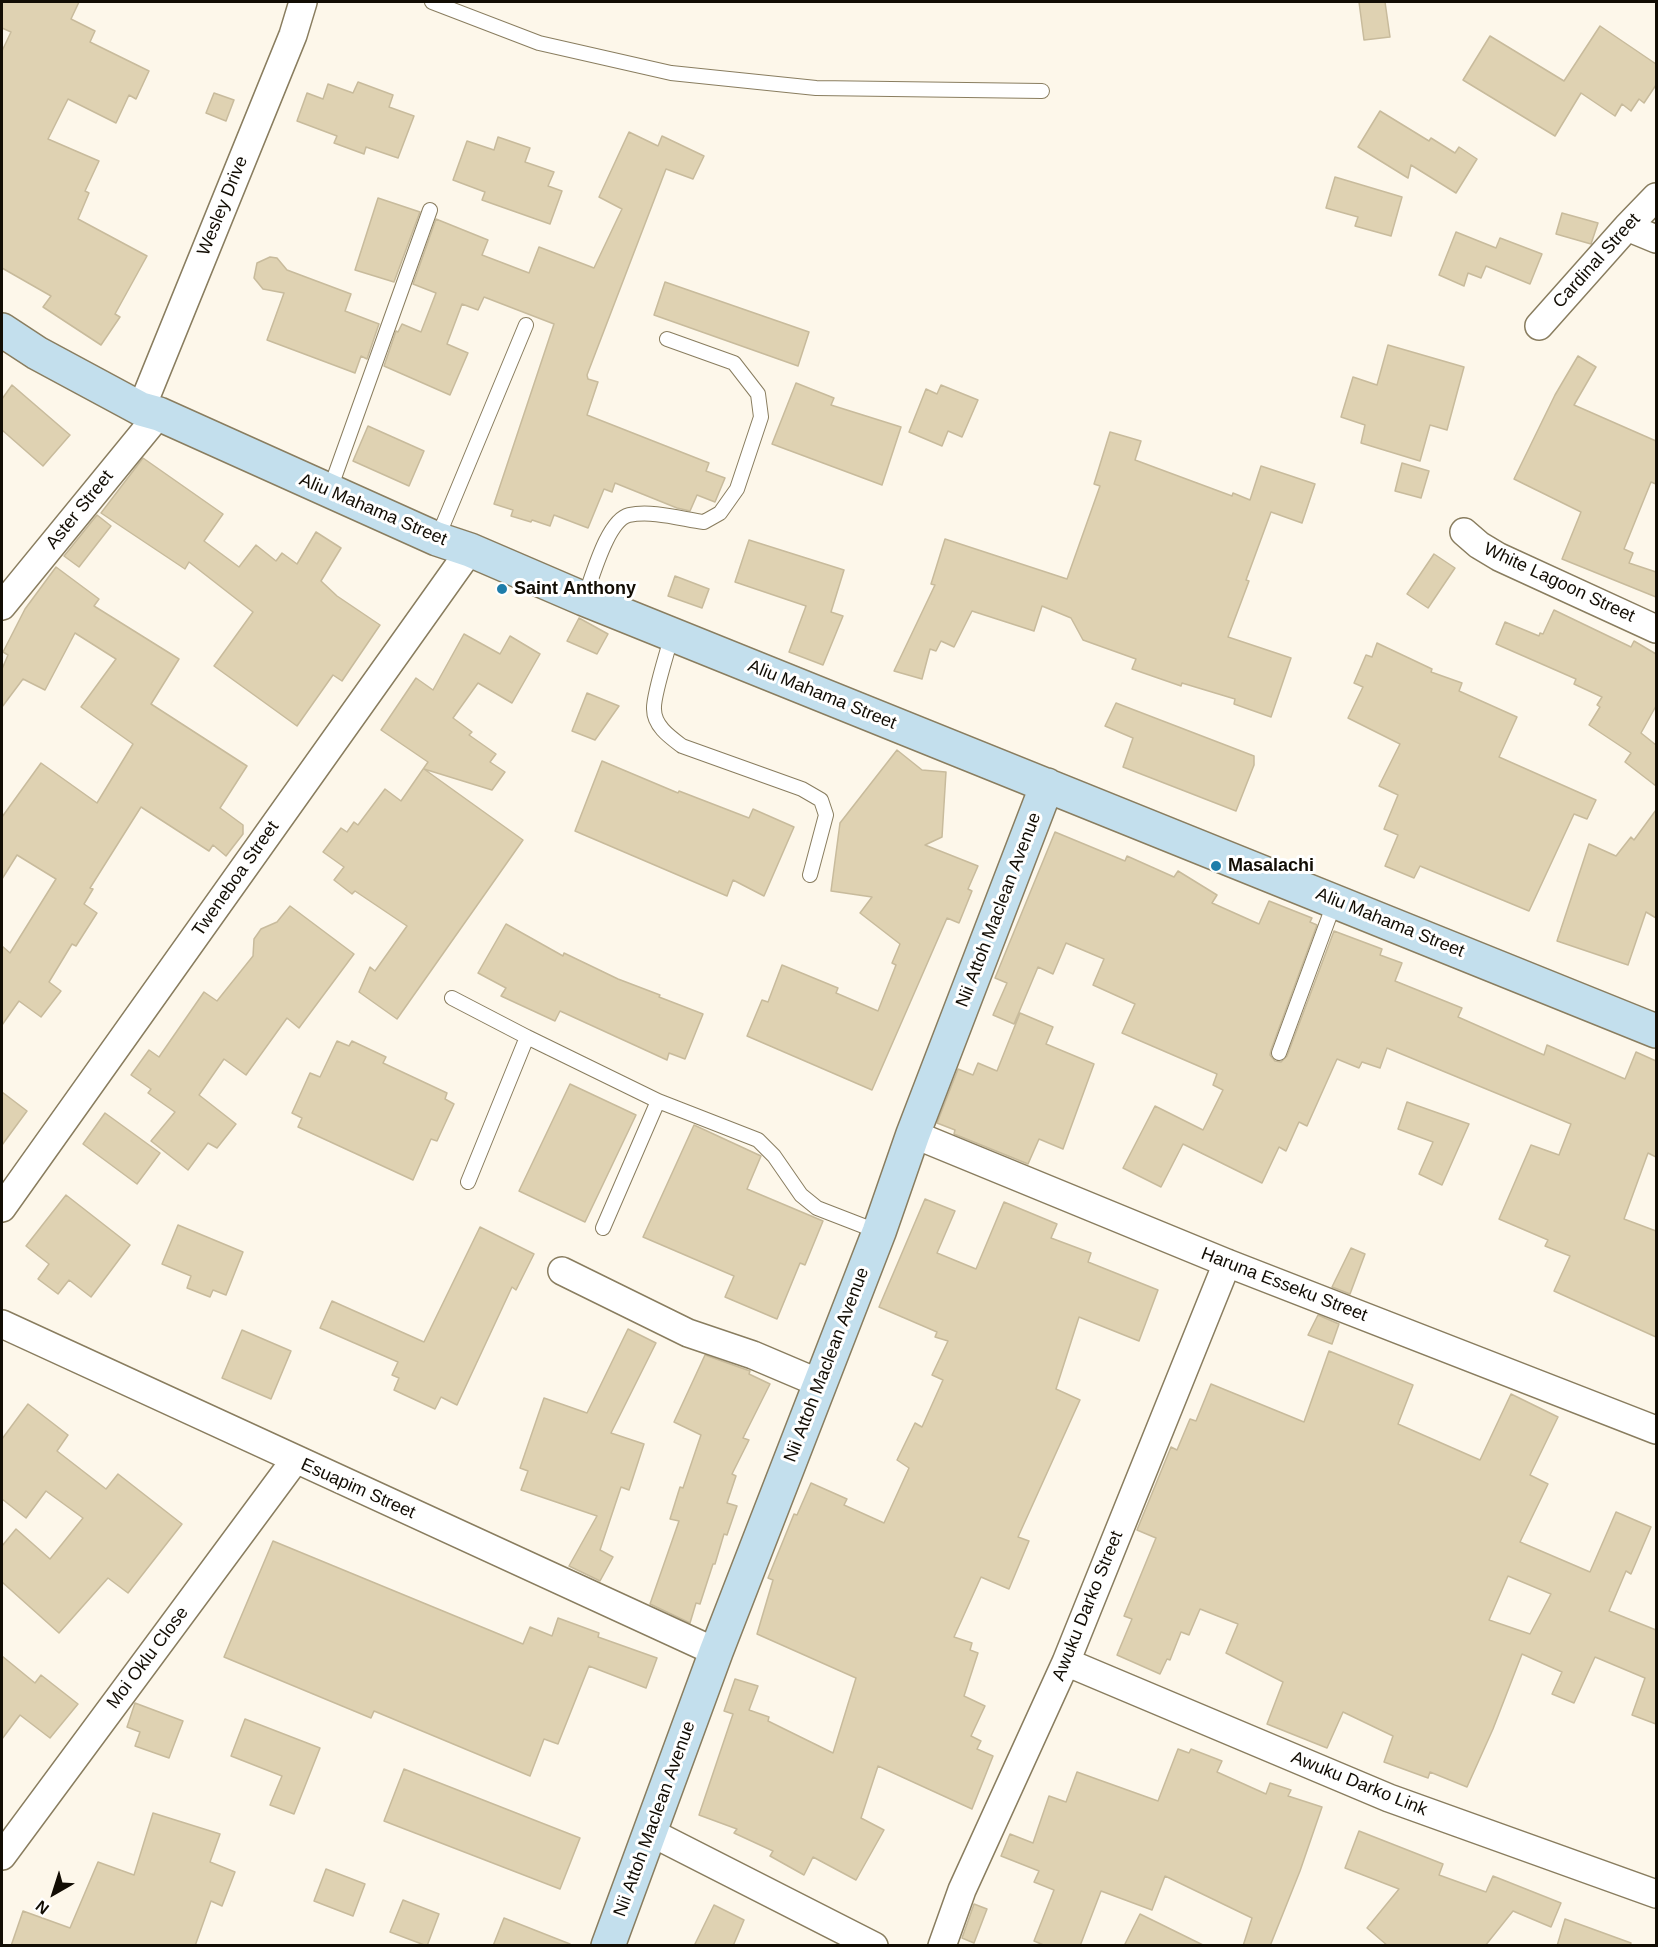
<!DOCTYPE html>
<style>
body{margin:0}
#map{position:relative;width:1658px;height:1947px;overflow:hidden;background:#fdf7ea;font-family:Arial,sans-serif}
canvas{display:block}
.frame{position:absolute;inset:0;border:3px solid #120d04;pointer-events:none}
.north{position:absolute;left:24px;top:1863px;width:60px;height:60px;-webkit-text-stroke:4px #fff;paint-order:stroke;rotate:219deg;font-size:16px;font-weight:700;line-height:24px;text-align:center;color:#120d04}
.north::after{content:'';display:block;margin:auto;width:21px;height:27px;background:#120d04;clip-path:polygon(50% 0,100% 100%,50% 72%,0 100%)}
</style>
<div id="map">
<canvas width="1658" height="1947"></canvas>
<div class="frame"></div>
<div class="north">N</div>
</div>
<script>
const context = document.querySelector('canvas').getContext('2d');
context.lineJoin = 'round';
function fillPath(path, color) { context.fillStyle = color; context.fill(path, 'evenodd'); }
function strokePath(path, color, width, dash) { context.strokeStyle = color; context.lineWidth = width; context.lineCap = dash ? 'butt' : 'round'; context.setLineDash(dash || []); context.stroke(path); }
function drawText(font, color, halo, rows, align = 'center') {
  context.font = font + ' Arial,sans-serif'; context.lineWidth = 6; context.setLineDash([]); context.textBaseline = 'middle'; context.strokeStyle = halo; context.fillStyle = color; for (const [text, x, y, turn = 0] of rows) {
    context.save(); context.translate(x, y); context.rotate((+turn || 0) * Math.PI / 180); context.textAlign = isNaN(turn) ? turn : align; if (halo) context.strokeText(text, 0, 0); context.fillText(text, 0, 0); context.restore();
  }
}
const building = new Path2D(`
 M2,2H79L71,19L95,31L90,42L149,71L136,99L129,95L116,123L68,99L48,139L99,161L85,191L89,193L78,219L147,256L115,314L120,317L101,345L43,307L51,296L2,268V51L11,32L2,28Z
 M1359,2H1385L1390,37L1364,40Z
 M1600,26L1656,64V85L1644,103L1639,99L1631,111L1622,104L1615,116L1581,93L1555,136L1463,80L1490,36L1564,81Z
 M358,82L393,95L389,107L414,116L398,158L366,147L364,154L334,143L337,136L297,121L307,93L323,99L328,84L353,93Z
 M214,93L234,100L226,121L206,113Z
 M1380,111L1429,141L1431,138L1455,153L1459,147L1477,159L1456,193L1411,165L1408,178L1358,147Z
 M629,132L658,146L662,136L704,156L693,179L666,169L587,375L588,379L598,382L587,415L709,463L706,471L725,478L715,502L697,495L690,511L677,508L615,483L612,492L604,489L588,528L554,515L550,526L532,520L531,522L511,516L513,510L494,504L554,324L484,297L478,310L462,304L447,344L468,353L450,395L384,366L396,331L398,332L402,324L421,332L436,293L413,284L436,219L488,240L482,255L529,273L539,247L594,268L622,209L599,197Z
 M498,137L530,148L525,162L554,172L548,186L562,191L550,224L482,200L485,192L453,180L467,141L494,150Z
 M1335,177L1402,197L1391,236L1355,226L1358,217L1326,208Z
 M378,198L420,212L394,282L355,270Z
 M1562,213L1598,223L1591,244L1556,234Z
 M1456,232L1496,248L1500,238L1542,254L1530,284L1486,266L1481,278L1468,273L1464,286L1439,275Z
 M270,257L277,258L287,270L351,294L345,311L379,324L367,359L361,356L355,373L267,340L284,293L263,289L254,278L257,263Z
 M665,282L809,332L798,366L654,315Z
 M1388,345L1464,367L1447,430L1430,425L1420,461L1361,443L1365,425L1341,417L1353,377L1377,385Z
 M1578,356L1596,367L1574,405L1656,441V484L1651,482L1624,549L1633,553L1629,563L1656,572V597L1562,559L1581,512L1514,479L1555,395Z
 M796,383L834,398L831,405L901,427L882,485L772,444Z
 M12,385L70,435L43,466L2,430V399Z
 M941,385L978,400L962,437L948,431L942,446L909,432L926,389L937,394Z
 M368,426L424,451L409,486L353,461Z
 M1110,432L1141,441L1135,460L1232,496L1233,493L1250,500L1261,466L1315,484L1302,523L1271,512L1246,580L1249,581L1228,637L1291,658L1271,717L1234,704L1235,699L1182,683L1181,686L1132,669L1136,659L1083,640L1071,618L1042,606L1034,631L972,611L954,647L941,641L936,651L930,649L922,679L894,671L935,585L931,584L945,539L1067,579L1100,486L1094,484Z
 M143,458L223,514L204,541L239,567L256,545L276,561L282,553L297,564L316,532L341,548L321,581L337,596L380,625L342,681L333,675L297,726L214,666L253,612L189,562L185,569L101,513Z
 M1402,463L1429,471L1421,498L1395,491Z
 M97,515L111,526L79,567L64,556Z
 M749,540L844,570L831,612L843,616L823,665L789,652L806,606L735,582Z
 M1434,554L1455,568L1428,608L1407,594Z
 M56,567L99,599L94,606L179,659L151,704L247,766L220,808L243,825V834L226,856L213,845L209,851L141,807L90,888L93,889L84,904L97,913L76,946L72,944L49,982L61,991L41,1017L19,1001L2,1025V946L10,953L56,879L17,855L2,879V817L41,763L97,803L133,744L81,707L116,659L75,633L45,690L23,679L2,707V669L8,655L3,652L25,609Z
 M675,576L709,589L702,608L668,596Z
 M1554,610L1631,647L1634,641L1656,654V706L1641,733L1656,745V786L1625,762L1631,753L1589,725L1600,707L1597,705L1602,697L1574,684L1576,679L1496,644L1505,622L1539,636L1540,633L1543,634Z
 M579,618L608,634L597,654L567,641Z
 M464,634L500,654L510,636L540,654L512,703L478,683L453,718L472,732L469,735L496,754L490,762L505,772L492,790L424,769L523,840L397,1019L359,992L370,967L375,971L407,926L355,891L352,894L334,880L344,867L323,852L341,828L347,832L354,822L358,825L385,789L401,801L428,762L381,730L416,678L433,690Z
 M1377,643L1432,669L1431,672L1462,683L1459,691L1517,717L1499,757L1596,800L1587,819L1574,814L1529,911L1420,866L1414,878L1385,866L1398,835L1384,829L1398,795L1379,786L1400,744L1348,718L1363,687L1354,683L1366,655L1372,657Z
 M587,693L619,706L595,740L572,731Z
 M1116,703L1254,756V765L1236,811L1123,767L1133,738L1105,726Z
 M897,750L922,770L946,772L942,837L925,845L978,866L968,889L972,891L959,923L947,918L872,1090L747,1036L762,1000L768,1002L782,965L838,988L836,993L878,1011L896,965L892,963L900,944L860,913L872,897L831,891L840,823Z
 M602,761L678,793L679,791L749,818L753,809L794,827L764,896L733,880L727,896L575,831Z
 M1656,810V918L1646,912L1628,965L1557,941L1589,844L1616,856L1631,837L1634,840Z
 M1055,832L1125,861L1127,856L1174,877L1178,871L1217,895L1212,903L1259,924L1269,901L1312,918L1310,922L1317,925L1271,1050L1270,1055L1275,1061L1281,1062L1287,1056L1334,931L1382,949L1380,955L1402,963L1395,981L1462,1008L1458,1017L1544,1055L1547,1045L1625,1079L1636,1052L1656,1061V1157L1648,1153L1624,1219L1656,1231V1337L1554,1291L1570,1256L1545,1246L1548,1240L1499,1219L1531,1145L1559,1155L1571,1124L1387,1048L1380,1068L1362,1062L1359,1068L1337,1059L1307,1126L1299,1122L1286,1151L1279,1147L1262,1183L1183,1144L1161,1187L1123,1168L1155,1106L1203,1130L1223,1090L1213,1085L1217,1074L1122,1033L1135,1004L1093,985L1104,959L1066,943L1053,974L1038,967L1014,1024L993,1015L1007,983L995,978Z
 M290,906L354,954L299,1028L287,1018L246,1075L224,1059L199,1095L236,1124L217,1148L208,1143L188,1170L151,1141L175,1112L148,1093L151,1089L131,1075L149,1050L159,1057L204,992L217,1001L253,956L254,939L261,929L277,922Z
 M506,924L563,956L564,953L618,979L660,995L659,997L703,1014L685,1059L669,1053L667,1060L560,1011L555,1021L501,996L506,988L478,973Z
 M1020,1013L1053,1027L1046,1044L1094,1064L1063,1149L1039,1139L1028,1164L954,1134L955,1130L937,1123L958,1069L973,1075L978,1063L997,1071Z
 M337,1041L349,1046L352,1041L386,1057L383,1063L447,1093L445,1099L454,1104L437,1141L431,1139L413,1180L298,1127L302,1118L292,1113L310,1073L320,1077Z
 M570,1084L636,1115L585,1222L519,1191Z
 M2,1092L27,1111L2,1145Z
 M1407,1102L1469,1124L1442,1185L1419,1174L1433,1142L1398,1129Z
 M105,1113L160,1153L137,1184L83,1144Z
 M694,1125L761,1156L747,1189L823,1221L805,1265L800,1263L777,1319L725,1297L734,1276L643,1237Z
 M66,1195L130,1245L91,1297L69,1280L58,1294L38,1279L49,1264L26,1246Z
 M925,1199L955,1211L937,1253L976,1269L1004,1202L1057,1224L1051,1238L1091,1253L1088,1262L1158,1290L1139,1341L1079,1317L1056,1389L1080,1400L1018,1537L1029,1541L1009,1589L981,1577L954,1637L972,1643L970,1650L978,1653L964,1696L985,1706L971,1736L981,1741L977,1749L993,1756L972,1809L878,1766L861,1818L884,1830L856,1880L813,1857L804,1875L770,1856L773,1851L734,1833L737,1829L699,1815L733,1714L724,1711L735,1679L758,1686L749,1710L769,1717L768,1721L833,1753L856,1678L757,1634L773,1580L768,1578L794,1514L797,1515L811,1483L847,1499L844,1505L884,1523L909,1468L897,1460L915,1423L922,1427L943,1380L932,1375L948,1341L935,1337L937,1332L879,1307Z
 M178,1225L243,1252L226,1295L213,1290L210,1297L187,1288L191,1276L162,1264Z
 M480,1227L534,1254L516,1290L512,1287L457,1405L441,1397L435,1409L394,1390L399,1378L392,1375L398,1362L320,1328L332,1301L424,1342Z
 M1351,1248L1365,1254L1350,1294L1332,1287Z
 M1318,1315L1339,1324L1332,1344L1308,1335Z
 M628,1329L656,1343L611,1433L644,1444L629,1490L621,1487L600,1550L613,1557L600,1581L569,1566L597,1516L521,1490L528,1471L520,1468L544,1398L587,1413Z
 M242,1330L291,1351L271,1399L222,1378Z
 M1329,1351L1413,1385L1398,1424L1480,1460L1511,1394L1558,1417L1530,1475L1548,1484L1520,1542L1590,1572L1616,1512L1651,1527L1631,1574L1626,1571L1609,1611L1656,1630V1724L1632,1715L1645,1678L1595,1657L1574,1703L1552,1694L1562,1672L1522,1654L1493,1729L1467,1787L1430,1772L1428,1778L1384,1762L1393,1736L1343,1712L1327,1748L1267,1724L1283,1682L1226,1653L1238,1624L1200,1609L1189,1635L1181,1632L1170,1660L1167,1659L1160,1674L1117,1655L1132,1619L1124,1616L1156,1538L1137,1530L1171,1447L1177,1450L1190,1419L1196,1421L1211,1384L1304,1422ZM1508,1576L1551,1594L1530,1634L1489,1620Z
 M705,1355L750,1371L749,1374L770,1384L743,1438L749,1440L732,1474L736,1476L727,1503L737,1506L727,1535L724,1534L715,1564H713L700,1604L696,1603L690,1623L650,1604L679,1521L670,1519L680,1487L683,1488L701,1435L674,1422Z
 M28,1404L68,1435L57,1451L106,1489L118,1474L182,1524L128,1593L108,1578L59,1633L2,1582V1546L16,1529L50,1559L83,1518L46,1491L26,1518L2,1499V1439Z
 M273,1541L523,1644L530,1627L552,1636L558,1618L599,1633L598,1637L657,1658L646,1688L589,1666L558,1744L544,1739L530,1776L374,1711L371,1718L224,1657Z
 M2,1656L35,1683L41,1675L78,1704L50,1738L20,1715L2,1739Z
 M135,1703L183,1721L169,1758L135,1746L140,1732L127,1727Z
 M245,1719L320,1748L294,1814L270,1805L282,1776L231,1756Z
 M1178,1749L1189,1753L1191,1749L1222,1761L1217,1772L1266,1794L1270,1783L1291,1790L1288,1796L1322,1807L1300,1871L1270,1946H1243L1252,1918L1165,1876L1152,1910L1101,1891L1080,1946H1046L1034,1941L1054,1890L1034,1882L1039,1871L1001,1856L1010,1834L1033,1843L1049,1796L1066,1802L1077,1772L1158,1801Z
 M404,1769L580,1838L560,1889L384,1821Z
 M153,1813L220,1834L210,1862L235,1872L222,1906L211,1901L195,1946H11L23,1911L70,1928L98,1862L134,1875Z
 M1359,1831L1443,1864L1439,1875L1486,1892L1493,1876L1561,1903L1551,1927L1513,1911L1485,1946H1388L1367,1928L1399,1889L1345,1868Z
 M326,1869L365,1884L353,1916L314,1901Z
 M403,1900L439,1914L427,1946L390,1932Z
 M974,1904L987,1909L974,1943L962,1938Z
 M714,1905L744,1920L733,1946H694Z
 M1140,1914L1205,1946H1124Z
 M504,1918L570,1944V1946H493Z
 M1565,1919L1631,1943L1630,1946H1557Z`);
fillPath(building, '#dfd2b2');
strokePath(building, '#c8bb9c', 1.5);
const lane = new Path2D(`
 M432,2L539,43L671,73L816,88L1042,91
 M329,492L430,210
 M437,539L526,325
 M584,599C592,579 607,520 629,515C652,510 682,519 704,522L720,513L737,489L761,417L758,394L734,363L667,339
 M672,634C668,651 653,695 654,709C654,726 670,737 682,746L802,789L821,800L826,815L810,875
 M452,998L527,1037
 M1279,1053L1335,901
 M468,1182L527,1037L658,1101L758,1140L774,1156L801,1195L817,1208L879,1232
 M603,1228L658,1101`);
const street = new Path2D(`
 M1627,227L1656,239
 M1539,326L1627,227L1656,197
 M141,409L293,35L303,2
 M1464,532L1479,545L1499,557L1656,629
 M2,606L159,414
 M913,1134L1227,1263L1656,1430
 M2,1208L470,550
 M562,1271L688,1333L753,1355L819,1383
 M2,1324L716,1652
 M1066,1662L1389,1798L1656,1894
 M650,1832L874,1946
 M2,1856L295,1460
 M942,1946L962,1890L1066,1662L1227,1263`);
const secondary = new Path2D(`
 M2,330L37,353L141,409L159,414L437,539L470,550L584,599L1656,1031
 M608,1946L716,1652L879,1232L913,1134L1047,785`);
strokePath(lane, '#897d5f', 16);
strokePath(street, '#897d5f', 30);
strokePath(secondary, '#897d5f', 36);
strokePath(lane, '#fff', 14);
strokePath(street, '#fff', 27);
strokePath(secondary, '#c3dfed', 33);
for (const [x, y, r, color] of [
 [502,589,6,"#1e7daa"],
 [1216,866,6,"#1e7daa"]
]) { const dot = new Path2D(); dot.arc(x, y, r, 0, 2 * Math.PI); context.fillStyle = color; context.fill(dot); strokePath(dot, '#fff', 2); }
drawText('18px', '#120d04', '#fff', [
 ["Wesley Drive",223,206,-68],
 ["Cardinal Street",1597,261,-48],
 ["Aster Street",80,510,-51],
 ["Aliu Mahama Street",373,510,23],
 ["White Lagoon Street",1559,583,25],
 ["Aliu Mahama Street",822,695,22],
 ["Tweneboa Street",236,879,-55],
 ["Nii Attoh Maclean Avenue",999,910,-69],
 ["Aliu Mahama Street",1390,923,22],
 ["Haruna Esseku Street",1284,1285,21],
 ["Nii Attoh Maclean Avenue",827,1365,-69],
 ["Esuapim Street",358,1489,24],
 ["Awuku Darko Street",1088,1606,-68],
 ["Moi Oklu Close",148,1658,-53],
 ["Awuku Darko Link",1359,1784,22],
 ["Nii Attoh Maclean Avenue",655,1819,-70]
]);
drawText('bold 18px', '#120d04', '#fff', [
 ["Saint Anthony",514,589],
 ["Masalachi",1228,866]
], 'left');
</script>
